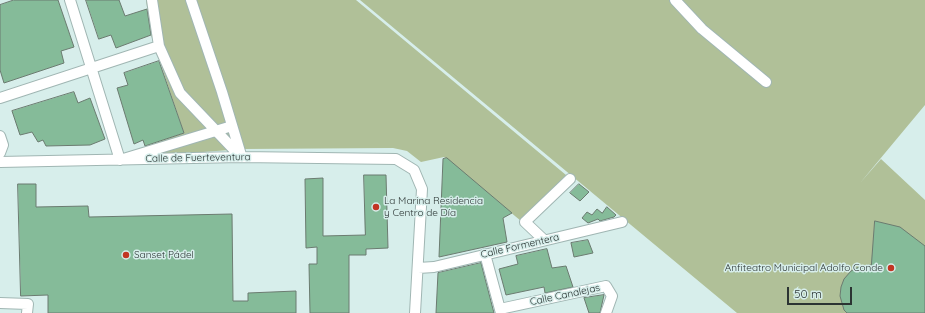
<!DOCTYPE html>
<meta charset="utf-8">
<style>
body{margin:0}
#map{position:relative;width:925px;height:313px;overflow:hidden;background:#d7eeeb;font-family:Quicksand,sans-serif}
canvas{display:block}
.scale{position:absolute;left:787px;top:287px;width:65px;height:18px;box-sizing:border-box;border:2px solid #2b3433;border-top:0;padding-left:5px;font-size:12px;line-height:14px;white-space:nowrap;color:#2b3433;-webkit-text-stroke:3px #d7eeeb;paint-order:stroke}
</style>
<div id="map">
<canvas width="925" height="313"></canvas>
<div class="scale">50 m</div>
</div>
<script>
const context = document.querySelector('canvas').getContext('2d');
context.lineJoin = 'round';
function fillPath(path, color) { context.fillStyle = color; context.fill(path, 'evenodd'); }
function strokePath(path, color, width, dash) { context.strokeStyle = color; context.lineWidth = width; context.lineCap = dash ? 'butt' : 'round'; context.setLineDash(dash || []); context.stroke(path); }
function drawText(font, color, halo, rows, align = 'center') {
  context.font = font + ' Quicksand,sans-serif'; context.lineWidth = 3; context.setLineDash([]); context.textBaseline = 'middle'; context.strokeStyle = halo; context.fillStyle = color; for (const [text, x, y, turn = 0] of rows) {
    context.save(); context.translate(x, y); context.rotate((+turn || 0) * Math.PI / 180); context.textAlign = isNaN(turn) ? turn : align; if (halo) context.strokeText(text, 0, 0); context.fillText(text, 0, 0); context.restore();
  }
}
fillPath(new Path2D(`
 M146,0H356L566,175L521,221L444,157L421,162L407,151L393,148L243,149L150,156L145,146L184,133L151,35Z
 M360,0H925V105L860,183L881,159L925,200V313H737Z`), '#b0c098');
const building = new Path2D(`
 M14,0H58L74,47L61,51L64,63L4,83L0,70V5Z
 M86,0H119L125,16L147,9L151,35L116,48L111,35L99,39Z
 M159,61L184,133L145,146L143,140L134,144L117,88L128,85L124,73Z
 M74,92L78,103L90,98L105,139L90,145L46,146L43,140L38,142L32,132L20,135L12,111Z
 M447,158L512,213L503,218L507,242L439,257L443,159Z
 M364,175H386L388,248L366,249V255H349V313H310L309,264H317V247L306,248L305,179L323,178V236L365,235Z
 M18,184H36V207L88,206L89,217L232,214L233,301H248V293L296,291V313H48V295L21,296Z
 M579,184L589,192L580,201L570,193Z
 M607,207L616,215L614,217L600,221L598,219L588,223L582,218L587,212L592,215L597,209L602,213Z
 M875,221L900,227L925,246V313H847L844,310L840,296L841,287L844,279L851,271L861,266L871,265Z
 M588,240L593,253L574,257L571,243Z
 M547,249L552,268L566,266L573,287L545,293L544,287L506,295L499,269L518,264L516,256Z
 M481,263L494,313H436L438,273Z
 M604,295L600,313H589L584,298Z`);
fillPath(building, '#85bb99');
strokePath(building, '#6b7b70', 1);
const minor = new Path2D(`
 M70,0L120,160L232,126
 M152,0L159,46L180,93L241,157
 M191,0L222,92L241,155
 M675,0L702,29L766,82
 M0,98L159,46
 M0,136L3,145L0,153
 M0,162L241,157L396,159L414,170L422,189L415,313
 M544,240L525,222L570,179
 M485,254L501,313
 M418,268L434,267L622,222
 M0,303L28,304L27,313
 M500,309L606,286L612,296L606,313`);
strokePath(minor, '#a0b6b3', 12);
strokePath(minor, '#fff', 10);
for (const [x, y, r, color] of [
 [376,207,4,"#c23523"],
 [126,255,4,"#c23523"],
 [891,268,4,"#c23523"]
]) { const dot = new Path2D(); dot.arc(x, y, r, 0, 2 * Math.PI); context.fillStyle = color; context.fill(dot); strokePath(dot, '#d7eeeb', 1.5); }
drawText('10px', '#2b3433', '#d7eeeb', [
 ["Calle de Fuerteventura",198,158,-1],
 ["Calle Formentera",520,246,-13],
 ["Calle Canalejas",565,295,-12]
]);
drawText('10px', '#2b3433', '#d7eeeb', [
 ["La Marina Residencia",384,201],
 ["y Centro de Día",384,213],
 ["Sanset Pádel",134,255],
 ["Anfiteatro Municipal Adolfo Conde",883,268,"right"]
], 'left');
</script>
